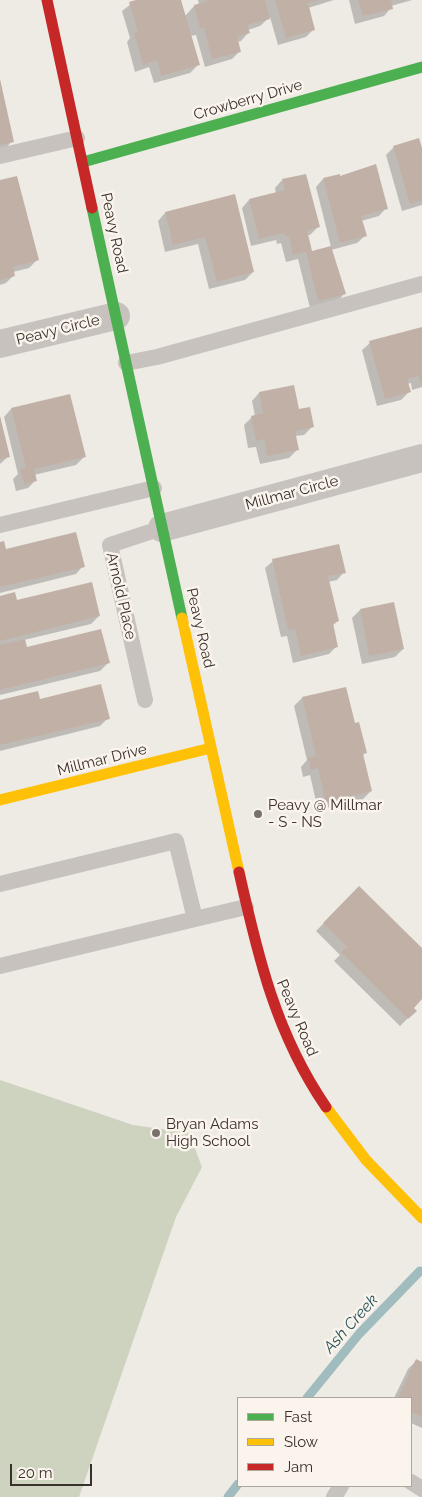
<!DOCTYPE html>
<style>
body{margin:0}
#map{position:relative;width:422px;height:1497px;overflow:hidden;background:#eeeae4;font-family:Raleway,sans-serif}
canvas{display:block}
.legend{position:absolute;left:237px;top:1397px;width:175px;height:90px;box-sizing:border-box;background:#faf4ed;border:1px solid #aca69f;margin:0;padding:6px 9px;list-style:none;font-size:15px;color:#38302b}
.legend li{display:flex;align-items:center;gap:10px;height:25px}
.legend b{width:25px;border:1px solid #aca69f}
.scale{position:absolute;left:10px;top:1464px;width:82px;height:22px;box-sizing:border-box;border:2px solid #38302b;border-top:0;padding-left:6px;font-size:15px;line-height:18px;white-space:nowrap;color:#38302b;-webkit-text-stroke:4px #faf4ed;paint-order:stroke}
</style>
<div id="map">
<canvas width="422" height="1497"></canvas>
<ul class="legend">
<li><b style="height:6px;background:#4caf50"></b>Fast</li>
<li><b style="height:6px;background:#ffc107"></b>Slow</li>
<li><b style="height:6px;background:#c62828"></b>Jam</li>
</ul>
<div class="scale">20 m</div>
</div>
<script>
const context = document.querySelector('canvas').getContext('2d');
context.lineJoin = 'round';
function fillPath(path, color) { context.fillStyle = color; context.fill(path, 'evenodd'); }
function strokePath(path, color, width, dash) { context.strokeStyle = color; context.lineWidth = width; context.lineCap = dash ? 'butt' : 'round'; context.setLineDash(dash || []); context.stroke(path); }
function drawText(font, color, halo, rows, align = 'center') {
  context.font = font + ' Raleway,sans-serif'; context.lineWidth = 5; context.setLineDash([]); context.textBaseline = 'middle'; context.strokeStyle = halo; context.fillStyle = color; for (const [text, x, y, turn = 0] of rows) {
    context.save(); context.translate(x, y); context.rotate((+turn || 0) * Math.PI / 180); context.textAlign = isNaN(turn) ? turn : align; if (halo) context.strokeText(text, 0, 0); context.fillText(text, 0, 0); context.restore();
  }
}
fillPath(new Path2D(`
 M0,1080L133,1125L189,1133L202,1167L176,1217L79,1497H0Z`), '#ced3bf');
fillPath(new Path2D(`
 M136,0H180L185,16L194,6L199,5L198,0H334L308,8L314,29L306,37L278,45L270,17L260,26L248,30V33L241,41L237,42L240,51L232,59L205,67L196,35L190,36L198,65L190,73L154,83L149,67L135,72L127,42L130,38L122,11Z
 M349,0H412L391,6V8L384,16L355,24Z
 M0,81L12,141L5,149L0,150Z
 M394,147L422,149V205L402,211L386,155Z
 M323,179L386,208L379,216L361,221L365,236L357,243L331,250L344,294L337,302L310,308L298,259L286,262L281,243L277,244L276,240L251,246L242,208L249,200L276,194L275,188L282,180L318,227L310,235H307L312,252L331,247L316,187Z
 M0,182L37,260L29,268L13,272L14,275L6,283L0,285Z
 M234,196L253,272L245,280L209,289L198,244L165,252L158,221L165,213Z
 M422,328V387L412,390L411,383L407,384L409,392L401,400L377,406L362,350L370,343Z
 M259,393L298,411L312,427L304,435L295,436L297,450L289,458L260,464L256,447L248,448L244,425L252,417L255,416L252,401Z
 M11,409L84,457L76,465L34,475L36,480L28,488L16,491L13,479L18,474L4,417Z
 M0,418L9,456L0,464Z
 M0,544L5,551L83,566L76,574L0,593Z
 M273,561L344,572L337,580L328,582L338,621L332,626L337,646L329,654L293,663L287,636L281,637L265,568Z
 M0,597L99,616L91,624L24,640L26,648L108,663L100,671L0,695Z
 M360,610L403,649L395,657L362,664L352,618Z
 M345,688L354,725L365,753L362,756L371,791L363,799L318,810L310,775L303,777L301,767L307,760L294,706L302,698Z
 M39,700L108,718L100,726L0,751V701Z
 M359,888L422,950V997L412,1008L415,1011L400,1026L334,961L340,955L316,931Z
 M416,1361L422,1363V1428L411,1423V1398H394L408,1369Z`), '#0003');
strokePath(new Path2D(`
 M307,1398L359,1334L420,1271
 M228,1497L238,1484`), '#a1bcbe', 9);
fillPath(new Path2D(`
 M136,0H181L200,65L161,76L157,60L143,65L134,33L138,32L129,2Z
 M207,0H265L270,19L247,25L250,33L237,36L241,52L212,59L204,28L200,29L194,5L208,1Z
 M275,0H318L308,3L315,30L286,38Z
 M358,0H391L393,9L363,16Z
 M0,79L14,142L0,145Z
 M419,138L422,148V200L410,204L393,146Z
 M376,164L388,209L361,216L367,236L340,243L323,178L340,174V176Z
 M306,174L320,227L307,230L312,251L331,246L346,294L318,301L306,252L293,255L289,236L285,237L284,233L259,239L249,199L285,190L282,179Z
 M17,176L39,260L13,267L15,276L0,280V180Z
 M235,194L254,272L217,282L205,237L173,245L165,212Z
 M422,327V382L420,383L419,376L407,379L411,392L385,399L369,341Z
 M294,385L299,409L310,407L314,427L295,431L299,450L267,456L264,439L256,441L251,416L263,413L259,392Z
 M70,394L86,457L34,469L37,481L24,484L20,470L26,468L11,408Z
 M0,416L10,457L0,459Z
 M76,532L85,567L0,587V542L4,541L6,549Z
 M339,544L346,573L328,576L339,621L333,623L338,647L301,656L295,629L288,630L272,559Z
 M92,582L100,616L0,641V596L15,592L17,600Z
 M394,602L404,649L369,656L360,609Z
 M101,629L110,663L0,690V645L25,639L27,647Z
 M101,684L110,719L0,745V700L38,691L40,699Z
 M346,687L355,723L359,722L367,753L363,754L372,791L326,803L318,768L311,770L308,758L316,756L302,697Z
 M359,886L422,948V999L414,1008L417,1011L408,1019L341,952L347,947L323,923Z
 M416,1359L422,1362V1417L411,1412V1398H398Z`), '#c1b0a6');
strokePath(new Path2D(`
 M0,156L77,138
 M126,363L157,357L422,284
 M0,525L154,488
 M145,700L110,545L162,528
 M0,884L176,841L195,919L0,966
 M195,919L246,907
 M411,1482L422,1489
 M334,1497L341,1486`), '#c7c2bd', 16);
strokePath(new Path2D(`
 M0,344L116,316
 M162,528L422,458`), '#c7c2bd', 28);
strokePath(new Path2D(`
 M83,162L422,67
 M92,208L182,618`), '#4caf50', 11);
strokePath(new Path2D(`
 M182,618L239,872
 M0,800L211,748
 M326,1107L366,1160L422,1218`), '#ffc107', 11);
strokePath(new Path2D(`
 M47,0L92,208
 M239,872C258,957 276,1034 326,1107`), '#c62828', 11);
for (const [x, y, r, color] of [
 [258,814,5,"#78716c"],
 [156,1133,5,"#78716c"]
]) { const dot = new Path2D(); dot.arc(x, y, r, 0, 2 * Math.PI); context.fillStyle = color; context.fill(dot); strokePath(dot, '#faf4ed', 2); }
drawText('15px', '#38302b', '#faf4ed', [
 ["Crowberry Drive",248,100,-16],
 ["Peavy Road",114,233,78],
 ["Peavy Circle",58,330,-14],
 ["Millmar Circle",292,493,-15],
 ["Arnold Place",121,596,77],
 ["Peavy Road",200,628,77],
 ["Millmar Drive",102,760,-14],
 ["Peavy Road",297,1018,67]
]);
drawText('15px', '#38302b', '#faf4ed', [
 ["Peavy @ Millmar",268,805],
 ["- S - NS",268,822],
 ["Bryan Adams",166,1124],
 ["High School",166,1141]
], 'left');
drawText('italic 16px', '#225158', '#faf4ed', [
 ["Ash Creek",351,1324,-48]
]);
</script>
